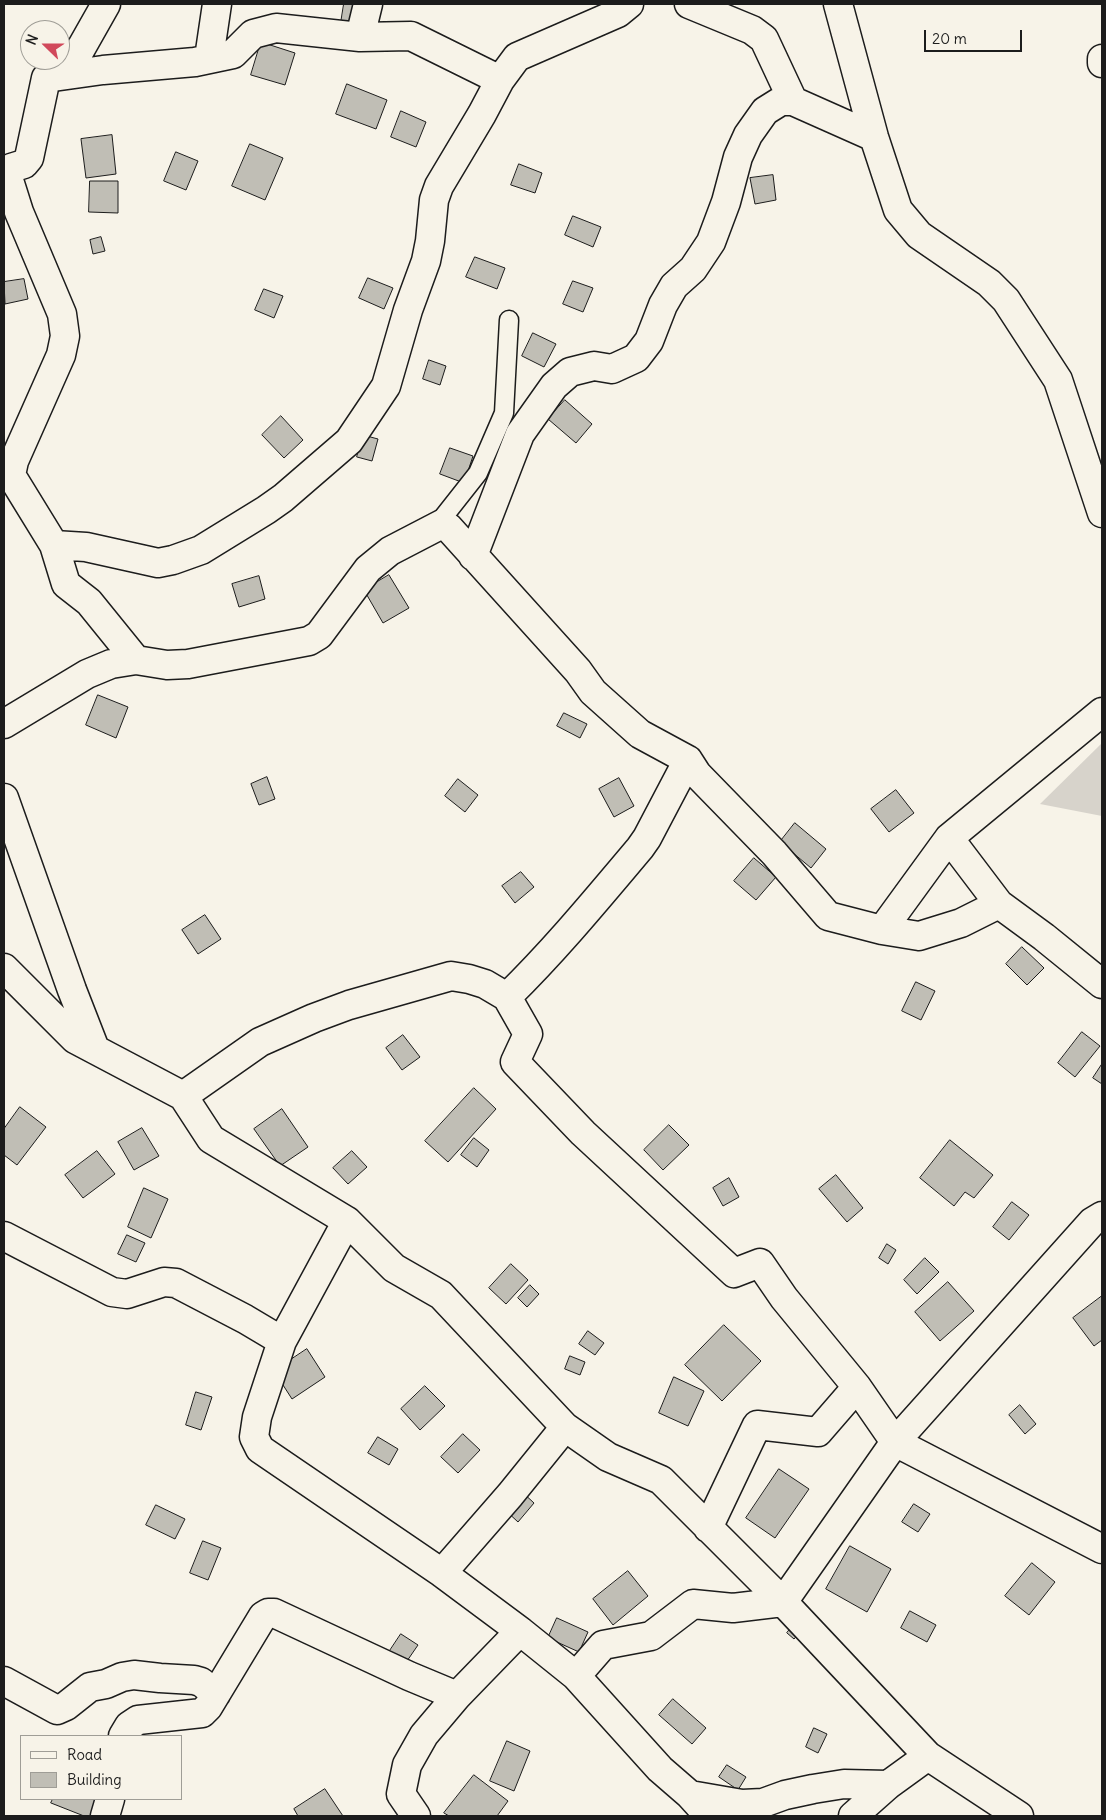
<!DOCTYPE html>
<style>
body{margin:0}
#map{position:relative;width:1106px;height:1820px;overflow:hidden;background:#f7f3e8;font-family:Delius,sans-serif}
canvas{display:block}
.frame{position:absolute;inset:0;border:5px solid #1c1c1c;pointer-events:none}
.legend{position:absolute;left:20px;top:1735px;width:162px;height:65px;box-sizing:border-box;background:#f7f3e8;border:1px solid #9f9d96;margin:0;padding:6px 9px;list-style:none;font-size:15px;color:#1c1c1c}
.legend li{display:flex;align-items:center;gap:10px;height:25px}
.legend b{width:25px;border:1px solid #9f9d96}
.north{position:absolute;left:20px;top:20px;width:50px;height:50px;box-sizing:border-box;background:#f7f3e8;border:1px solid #9f9d96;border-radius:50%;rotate:292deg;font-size:14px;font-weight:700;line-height:20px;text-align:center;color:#1c1c1c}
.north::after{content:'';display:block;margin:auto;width:18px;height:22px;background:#d1495b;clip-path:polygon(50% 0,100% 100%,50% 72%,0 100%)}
.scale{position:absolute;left:924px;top:30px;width:98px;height:22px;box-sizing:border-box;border:2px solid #1c1c1c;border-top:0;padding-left:6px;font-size:15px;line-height:18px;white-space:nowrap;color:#1c1c1c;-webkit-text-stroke:4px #f7f3e8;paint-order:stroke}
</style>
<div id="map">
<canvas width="1106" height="1820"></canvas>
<div class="frame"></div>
<ul class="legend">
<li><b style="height:6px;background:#f7f3e8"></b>Road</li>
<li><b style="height:14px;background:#c0beb5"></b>Building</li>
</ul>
<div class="north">N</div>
<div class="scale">20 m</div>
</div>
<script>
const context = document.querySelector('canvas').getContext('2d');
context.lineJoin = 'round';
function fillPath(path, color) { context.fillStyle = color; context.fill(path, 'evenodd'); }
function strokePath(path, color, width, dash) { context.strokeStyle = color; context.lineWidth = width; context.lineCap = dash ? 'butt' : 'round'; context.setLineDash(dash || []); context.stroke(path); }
fillPath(new Path2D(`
 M1102,743V816L1040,804Z`), '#d7d3cb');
const building = new Path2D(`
 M344,4H363L357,33L340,29Z
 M261,42L295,53L285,85L251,75Z
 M347,84L387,100L376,129L336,114Z
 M401,111L426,122L416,147L391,137Z
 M112,135L116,174L86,178L81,139Z
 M250,144L283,158L265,200L232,186Z
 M176,152L198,161L186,190L164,181Z
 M519,164L542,173L535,193L511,185Z
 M773,175L776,200L755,204L750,178Z
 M90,181H118V213L89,212Z
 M573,216L601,227L593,247L565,235Z
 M101,237L105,251L93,254L90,240Z
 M475,257L505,268L497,289L466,277Z
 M368,278L393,288L384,309L359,298Z
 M24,279L28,299L5,304L4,282Z
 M573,281L593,288L583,312L563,304Z
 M264,289L283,296L274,318L255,310Z
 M533,333L556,344L544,367L522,356Z
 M429,360L446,366L440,385L423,379Z
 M565,400L592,424L576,443L548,419Z
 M281,416L303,440L284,458L262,435Z
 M363,435L378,439L372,461L357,457Z
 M450,448L473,456L464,483L440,474Z
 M389,575L409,608L383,623L364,590Z
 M259,576L265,599L239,607L232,584Z
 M98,695L128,707L116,738L86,725Z
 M564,713L587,724L580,738L557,726Z
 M267,777L275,799L259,805L251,784Z
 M619,778L634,806L614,817L599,789Z
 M458,779L478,795L465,812L445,796Z
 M896,790L914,813L889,832L871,809Z
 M795,823L826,849L811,868L780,842Z
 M754,858L776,877L756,900L734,881Z
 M521,872L534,887L515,903L502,886Z
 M205,915L221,939L198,954L182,930Z
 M1022,947L1044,968L1027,985L1006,964Z
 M916,982L935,991L921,1020L902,1011Z
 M1082,1032L1100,1046L1075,1077L1058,1063Z
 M403,1035L420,1057L402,1070L386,1048Z
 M1102,1064V1084L1093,1078Z
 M474,1088L496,1109L448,1162L425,1141Z
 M20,1107L46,1127L17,1165L4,1155V1129Z
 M282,1109L308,1147L280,1166L254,1129Z
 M669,1125L689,1145L663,1170L644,1150Z
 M142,1128L159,1156L134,1170L118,1142Z
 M474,1138L489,1150L477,1167L461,1155Z
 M950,1140L993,1175L974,1198L965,1192L954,1206L920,1178Z
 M97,1151L115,1174L83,1198L65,1175Z
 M352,1151L367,1167L348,1184L333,1168Z
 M836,1175L863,1208L847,1222L819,1189Z
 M729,1178L739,1197L723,1206L713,1188Z
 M144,1188L168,1199L151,1238L128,1227Z
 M1012,1202L1029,1215L1009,1240L993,1227Z
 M127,1235L145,1243L136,1262L118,1254Z
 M887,1244L896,1250L888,1264L879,1258Z
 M925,1258L939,1272L917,1294L904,1280Z
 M511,1264L528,1280L506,1304L489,1288Z
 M948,1282L974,1311L940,1341L915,1312Z
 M530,1285L539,1294L527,1307L518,1298Z
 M1102,1296V1340L1094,1346L1073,1318Z
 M724,1325L761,1361L722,1401L685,1365Z
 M588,1331L604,1343L595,1355L579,1344Z
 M307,1349L325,1377L292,1399L274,1371Z
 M570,1356L585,1362L580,1375L565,1369Z
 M674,1377L704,1391L688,1426L659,1413Z
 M425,1386L445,1406L420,1430L401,1409Z
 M196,1392L212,1397L201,1430L186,1425Z
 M1020,1405L1036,1424L1025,1434L1009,1415Z
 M463,1434L480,1450L458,1473L441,1457Z
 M378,1437L398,1449L389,1465L368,1453Z
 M779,1469L809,1489L775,1538L746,1518Z
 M521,1491L534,1503L518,1522L504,1509Z
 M914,1504L930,1514L918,1532L902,1522Z
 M156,1505L185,1519L175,1539L146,1525Z
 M203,1541L221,1548L208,1580L190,1573Z
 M850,1546L891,1569L867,1612L826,1589Z
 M1032,1563L1055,1582L1029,1615L1005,1596Z
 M628,1571L648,1596L613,1625L593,1599Z
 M910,1611L936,1625L927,1642L901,1628Z
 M557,1618L588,1632L579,1652L548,1638Z
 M794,1624L802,1630L794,1639L787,1633Z
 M401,1634L418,1645L407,1661L385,1658Z
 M673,1699L706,1728L692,1744L659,1715Z
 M814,1728L827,1734L818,1753L806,1747Z
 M507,1741L530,1751L514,1791L490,1781Z
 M727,1765L746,1777L738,1790L719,1777Z
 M474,1775L508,1801L497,1816H449L444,1813Z
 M325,1789L343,1816H298L294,1809Z
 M53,1799H104L97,1816H84L51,1803Z`);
fillPath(building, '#c0beb5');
strokePath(building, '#1c1c1c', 1);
const service = new Path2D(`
 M437,525L478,473L504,413L509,320`);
const minor = new Path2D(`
 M106,4L80,50L46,78L29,158L24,164L11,168L7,174L19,212L62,314L65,336L61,355L14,461L11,475L54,545L66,584L89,602L136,660
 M689,4L752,30L764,39L793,101
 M838,4L874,137L898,210L919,235L989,283L1006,300L1058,380L1102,513
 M360,37L368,4
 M209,58L217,4
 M1102,59V63
 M46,78L103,70L195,62L233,54L253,34L276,28L360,37L411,36L500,80
 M54,545L86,547L158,563L173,560L201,550L266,510L283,498L349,441L386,386L408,310L426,261L430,241L434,200L439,186L482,114L500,80L517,57L618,13L629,4
 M473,556L520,434L554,386L570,372L594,366L612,369L636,358L649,341L663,305L674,286L693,269L711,242L726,202L738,157L748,135L765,111L781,101H793L874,137
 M4,724L87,674L111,664L136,660L167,665L188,664L309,641L319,635L368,569L390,551L442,524L448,527L578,671L593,692L640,734L688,760L697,774L774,853L828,916L882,930L919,936L961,923L999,904
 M4,798L72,990L95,1049
 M949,838L999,904L1044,937L1102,984
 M882,930L949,838L1102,712
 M4,968L75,1039L183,1096L211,1139L347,1221L394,1268L441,1295L565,1427L608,1457L661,1480L783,1602L928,1756L1019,1816
 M507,997C555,950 597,899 640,848L647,838L688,760
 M183,1096L260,1042L314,1018L349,1005L451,976L469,979L485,984L507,997L528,1034L515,1062L583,1133L734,1273L760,1263L784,1298L857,1387L895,1442L1102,1549
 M347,1221L282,1341L257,1417L254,1437L260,1449L442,1573L520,1631L576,1676L660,1769L690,1795L709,1816
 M4,1236L112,1292L127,1294L164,1282L176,1283L245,1319L282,1341
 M708,1528L757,1425L818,1432L857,1387
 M442,1573L510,1495L565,1427
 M576,1676L603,1645L651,1636L693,1604L733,1608L783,1602L895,1442L1092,1222L1102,1216
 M4,1681L57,1710L66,1706L90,1687L106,1684L122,1677L134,1675L160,1678L194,1680L201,1682L216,1694
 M123,1736L129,1726L138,1720L202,1713L208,1707L263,1616L268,1613H274L409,1676L457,1696L520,1631
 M690,1795L742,1804L763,1803L785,1795L813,1789L844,1784L888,1785
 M105,1816L110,1799
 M416,1816L401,1794L407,1765L424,1735L457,1696
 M853,1816L888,1785L928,1756`);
strokePath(service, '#1c1c1c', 21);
strokePath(minor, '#1c1c1c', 31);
strokePath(service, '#f7f3e8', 18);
strokePath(minor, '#f7f3e8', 28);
</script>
